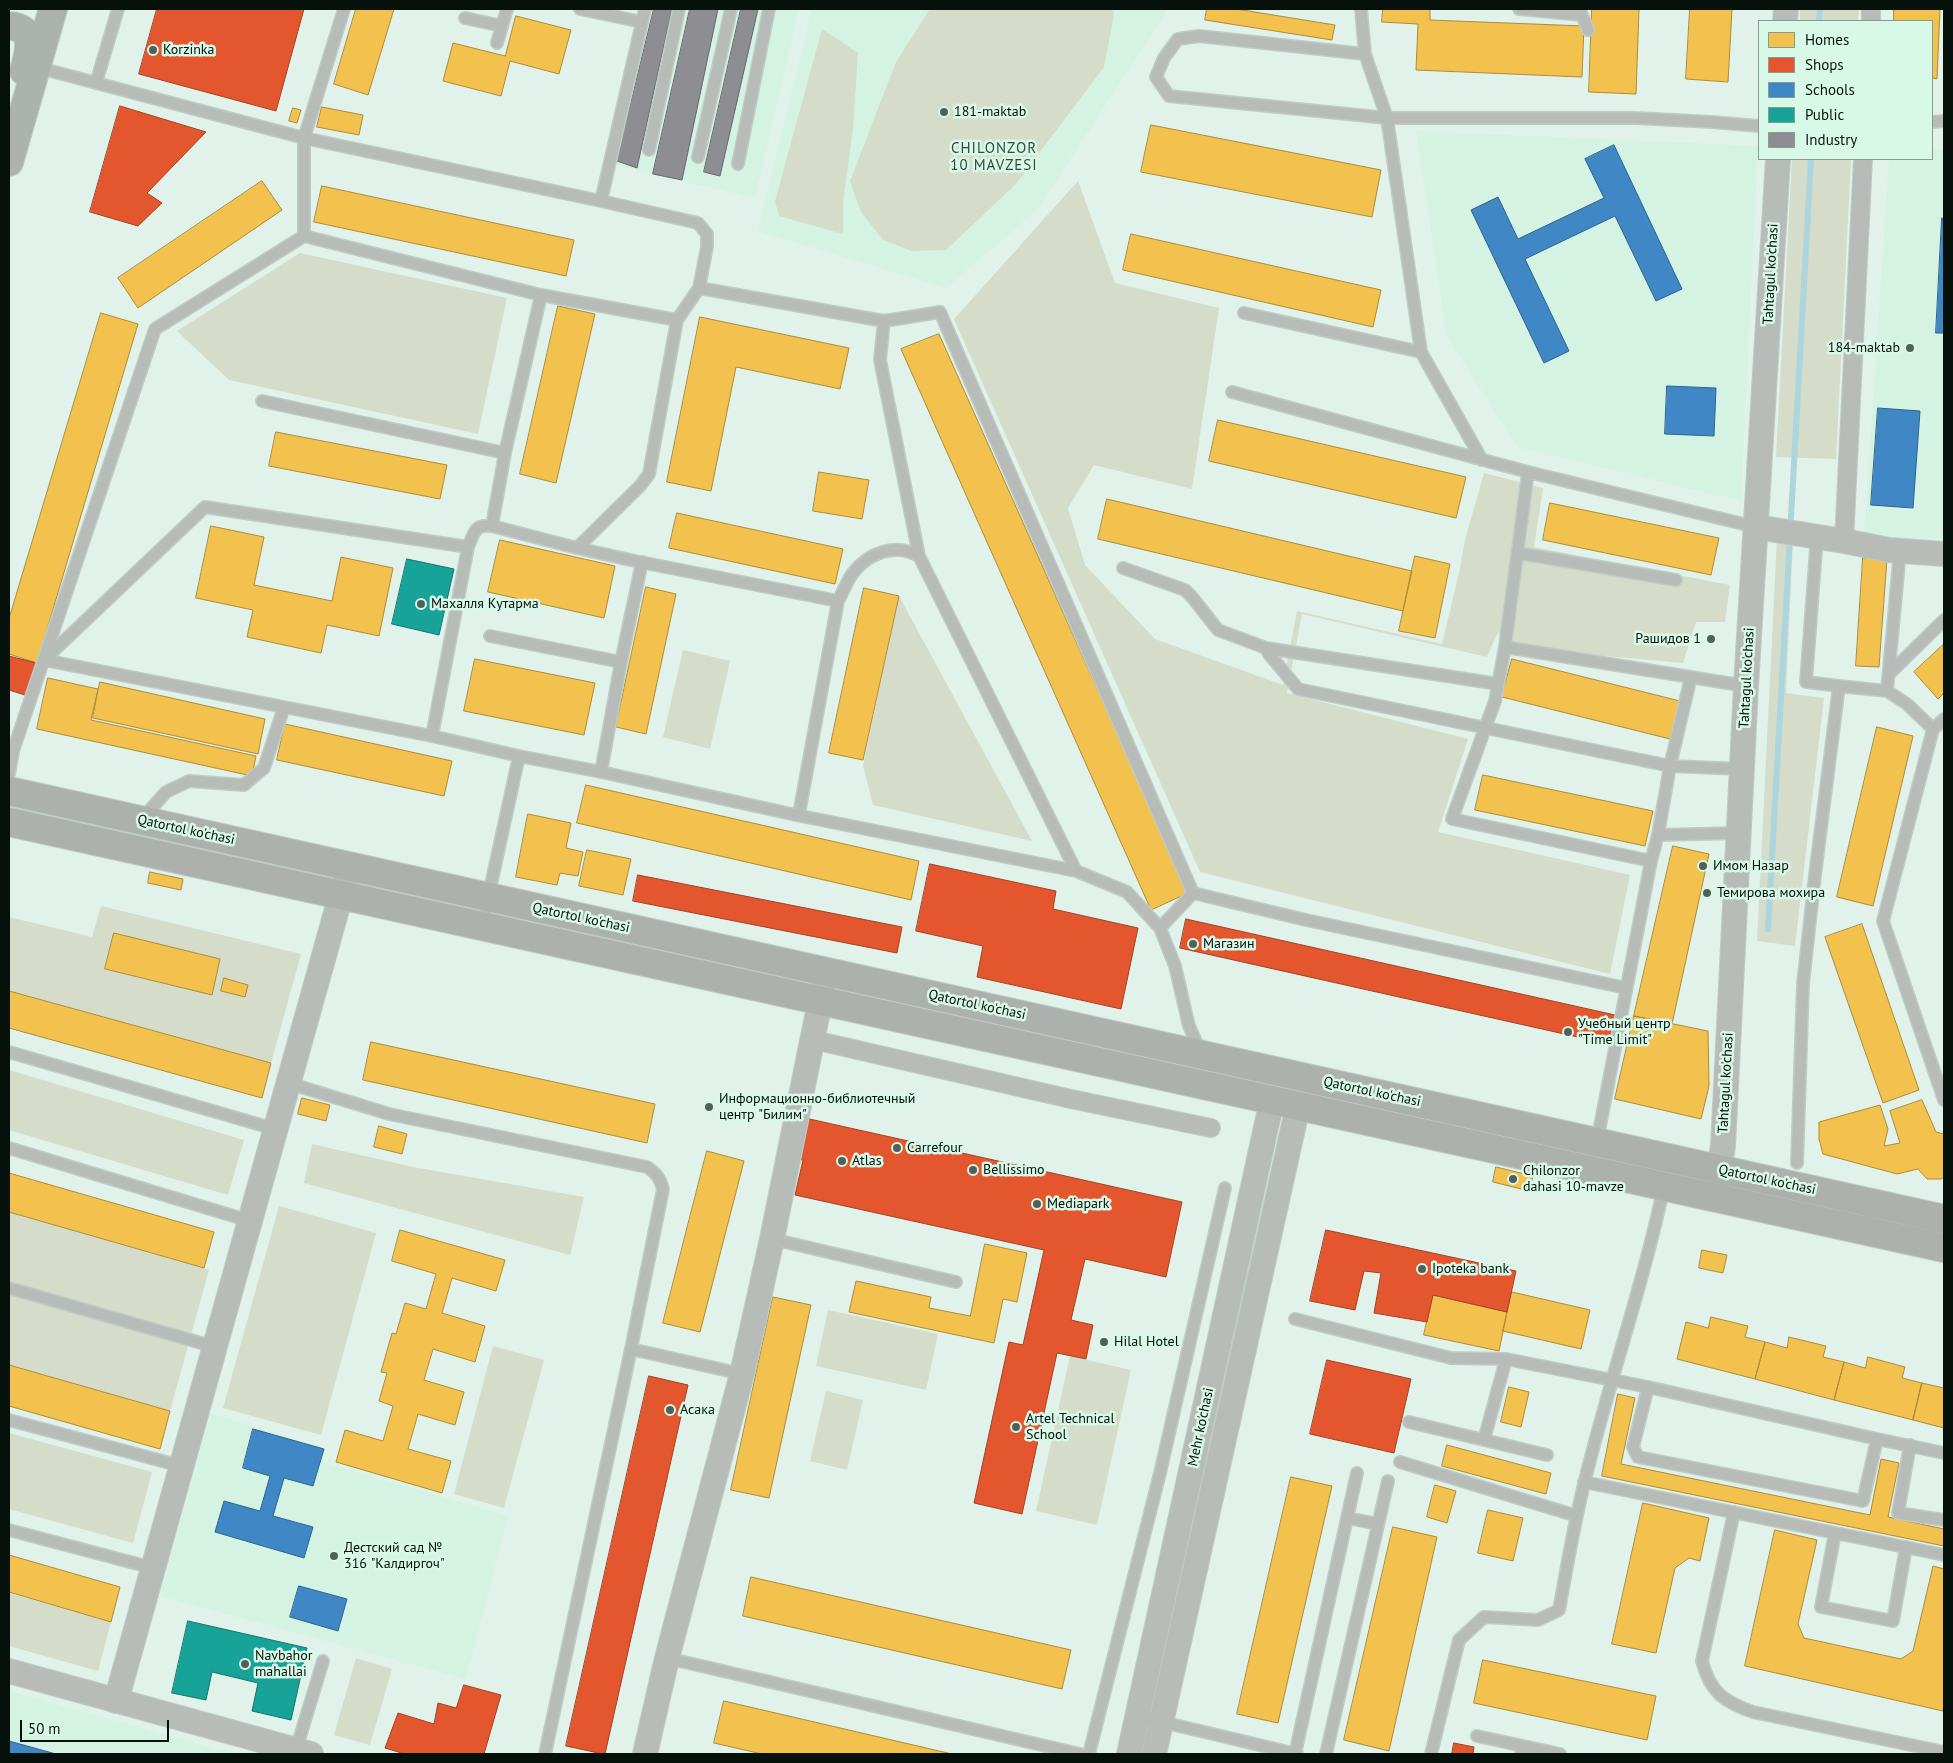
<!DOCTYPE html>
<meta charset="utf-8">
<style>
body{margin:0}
#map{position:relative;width:1953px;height:1763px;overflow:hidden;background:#e0f2e9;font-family:"PT Sans",sans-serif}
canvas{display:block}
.frame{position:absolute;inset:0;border:10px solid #06110c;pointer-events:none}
.legend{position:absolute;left:1758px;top:20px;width:175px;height:140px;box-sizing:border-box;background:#d9f9e8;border:1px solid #859c90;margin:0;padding:6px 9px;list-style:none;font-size:15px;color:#06110c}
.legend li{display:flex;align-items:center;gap:10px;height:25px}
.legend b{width:25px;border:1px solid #859c90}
.scale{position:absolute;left:20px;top:1720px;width:149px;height:22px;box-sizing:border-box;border:2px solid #06110c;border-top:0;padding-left:6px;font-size:15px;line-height:18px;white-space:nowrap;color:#06110c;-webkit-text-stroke:4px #d9f9e8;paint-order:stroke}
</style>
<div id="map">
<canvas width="1953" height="1763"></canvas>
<div class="frame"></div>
<ul class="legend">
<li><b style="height:14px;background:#f2c14e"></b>Homes</li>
<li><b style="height:14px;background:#e4572e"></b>Shops</li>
<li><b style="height:14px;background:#3f88c5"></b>Schools</li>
<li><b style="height:14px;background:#17a398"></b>Public</li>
<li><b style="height:14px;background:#8d8d92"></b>Industry</li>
</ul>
<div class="scale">50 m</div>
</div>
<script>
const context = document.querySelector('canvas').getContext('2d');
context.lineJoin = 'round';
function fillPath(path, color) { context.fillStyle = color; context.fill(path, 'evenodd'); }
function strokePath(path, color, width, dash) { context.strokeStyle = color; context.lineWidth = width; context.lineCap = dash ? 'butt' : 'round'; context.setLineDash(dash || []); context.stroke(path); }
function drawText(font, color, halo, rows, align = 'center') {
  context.font = font + ' "PT Sans",sans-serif'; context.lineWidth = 5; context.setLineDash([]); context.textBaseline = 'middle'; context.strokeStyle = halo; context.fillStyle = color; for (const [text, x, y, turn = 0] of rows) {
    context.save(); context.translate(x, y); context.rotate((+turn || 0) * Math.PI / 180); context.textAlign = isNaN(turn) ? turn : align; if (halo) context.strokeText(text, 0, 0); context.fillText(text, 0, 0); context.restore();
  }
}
fillPath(new Path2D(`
 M650,9H799L755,198L614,165Z
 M812,9H1165V14L1037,210L946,288L758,231Z
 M1416,131L1758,146L1741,501L1518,447L1447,337Z
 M1932,149L1944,150V539L1864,537L1889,159H1932Z
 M211,1413L325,1449L322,1462L508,1516L466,1679L160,1596Z
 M9,1691L236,1754H9Z`), '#d5f3e3');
fillPath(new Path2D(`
 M930,9H1113L1114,15L1104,67L1016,184L946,250L912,251L883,240L861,212L850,181L896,62Z
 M1800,9H1859L1858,21H1800Z
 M822,29L858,53L853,129L843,203V234L779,216L775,201Z
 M1792,159H1851L1836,459L1776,457Z
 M1078,181L1115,283L1219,308L1192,489L1094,465L1068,508L1085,565L1155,639L1283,685L1297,611L1442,644L1459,573L1465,540L1484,473L1543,488L1534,547L1730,585L1725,622H1696L1683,663L1505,647L1498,632L1487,657L1302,614L1287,693L1468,739L1438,832L1630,875L1610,974L1200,872L954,319Z
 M300,253L507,298L478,434L229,380L177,331Z
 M1777,538L1793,539L1786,693L1824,698L1795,946L1757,941Z
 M899,596L1032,841L873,805L863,766Z
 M683,650L730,661L710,749L663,737Z
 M101,906L301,954L271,1063L9,991V917L92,937Z
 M9,1070L244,1140L228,1195L9,1130Z
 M312,1144L413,1167L584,1197L570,1255L304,1183Z
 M279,1206L376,1233L321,1435L223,1408Z
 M9,1212L209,1270L170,1411L9,1365Z
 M828,1310L938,1334L926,1390L816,1366Z
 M493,1346L544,1360L504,1508L454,1494Z
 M1070,1356L1131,1370L1097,1525L1036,1511Z
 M826,1391L863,1400L847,1470L810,1461Z
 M9,1433L152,1472L133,1543L9,1509Z
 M9,1593L111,1622L98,1671L9,1646Z
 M356,1658L392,1669L370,1745L334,1735Z`), '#d5ddca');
const homes = new Path2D(`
 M356,9H394L368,95L334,84Z
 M1207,9H1236L1335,25L1332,40L1205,20Z
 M1383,9H1430V20L1584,26L1582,77L1416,70L1418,24L1382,22Z
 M1592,9H1639L1636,94L1589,92Z
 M1690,9H1732L1728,82L1686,79Z
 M1894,9H1940L1937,79L1932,78V21H1894Z
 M516,16L571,30L559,74L510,61L501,96L443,81L453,43L505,56Z
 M322,107L363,115L359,135L317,127Z
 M293,108L301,110L297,123L289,121Z
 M1151,125L1381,170L1372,217L1141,172Z
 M262,181L282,210L138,308L118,278Z
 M322,186L574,240L566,276L314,222Z
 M1131,234L1381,290L1373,327L1123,270Z
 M558,306L595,314L556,483L520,474Z
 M101,313L138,324L37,663L9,654V619Z
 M700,317L849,348L840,389L736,367L711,491L667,482Z
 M939,334L1188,893L1151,910L901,349Z
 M1218,420L1466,477L1456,518L1209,461Z
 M276,432L447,465L440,499L269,466Z
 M819,472L869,480L862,519L813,511Z
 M1107,499L1412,571L1403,611L1098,539Z
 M1550,503L1719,538L1711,575L1543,540Z
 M677,513L843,549L835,584L669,548Z
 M211,526L264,537L254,585L332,601L341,557L393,568L379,636L327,625L321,653L247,637L253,610L196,598Z
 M500,540L615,566L604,618L488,592Z
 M1415,556L1450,564L1435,638L1399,631Z
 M1863,558L1887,559L1879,667L1856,666Z
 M646,587L676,594L646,734L616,727Z
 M864,588L899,596L863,760L829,753Z
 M1944,644V693L1938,699L1914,672Z
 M475,659L595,683L584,735L464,711Z
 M1512,659L1680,701L1670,739L1502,697Z
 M48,678L98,689L91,720L256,756L252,776L37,729Z
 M100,682L265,719L258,754L93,718Z
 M285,724L452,761L444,796L277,760Z
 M1877,727L1913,736L1873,906L1837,897Z
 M1483,775L1653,811L1645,846L1475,810Z
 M586,785L919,861L911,900L577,823Z
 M528,814L571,823L566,848L583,852L578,876L560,873L557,885L516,877Z
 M1673,846L1709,854L1672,1024L1634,1016Z
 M587,850L631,859L623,895L579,886Z
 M150,872L183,879L181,890L148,883Z
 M1862,924L1919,1090L1883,1103L1825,937Z
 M114,933L220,959L212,995L105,969Z
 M224,978L248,985L245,997L221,991Z
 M9,991L271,1063L262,1098L9,1028Z
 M1634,1016L1708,1031L1709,1086L1701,1119L1615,1099Z
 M371,1042L655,1104L647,1143L363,1080Z
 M302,1098L330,1105L326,1121L298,1114Z
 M1922,1100L1936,1132L1944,1134V1177L1941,1179H1927L1918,1169L1897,1174L1823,1154L1819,1139V1122L1880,1105L1888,1129L1884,1146L1900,1143L1890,1111Z
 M379,1126L407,1134L402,1154L374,1147Z
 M707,1151L744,1161L700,1332L663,1323Z
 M1496,1167L1533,1176L1529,1191L1493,1182Z
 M9,1173L214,1232L204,1268L9,1212Z
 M400,1230L505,1260L496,1291L452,1278L442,1313L485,1326L475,1362L433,1349L424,1380L464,1392L455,1425L418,1414L408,1449L451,1461L442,1493L336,1462L345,1430L383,1441L393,1406L379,1401L387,1373L381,1372L392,1333L396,1334L405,1303L426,1309L436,1274L392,1261Z
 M985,1244L1027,1253L1017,1302L1003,1299L994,1343L849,1312L856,1281L931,1297L929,1308L970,1316Z
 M1702,1250L1727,1255L1723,1273L1699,1268Z
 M1512,1292L1590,1310L1581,1349L1503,1331Z
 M1433,1295L1507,1312L1499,1351L1424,1335Z
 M773,1297L811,1305L769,1498L731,1490Z
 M1711,1317L1748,1326L1745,1337L1765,1342L1755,1379L1677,1359L1686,1322L1708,1328Z
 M1789,1337L1826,1346L1823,1357L1844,1362L1834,1400L1755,1379L1765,1342L1787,1348Z
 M1868,1357L1905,1367L1902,1378L1922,1383L1913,1420L1834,1400L1844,1362L1865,1368Z
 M9,1365L170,1411L160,1449L9,1406Z
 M1922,1383L1944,1388V1387V1428L1913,1420Z
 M1509,1387L1529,1392L1521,1427L1501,1422Z
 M1618,1394L1635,1398L1621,1464L1870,1515L1881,1459L1899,1463L1888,1517L1944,1529V1546L1602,1476Z
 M1447,1445L1551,1473L1546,1494L1442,1466Z
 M1291,1477L1332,1486L1278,1723L1237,1714Z
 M1435,1485L1456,1491L1447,1523L1427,1517Z
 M1643,1503L1709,1518L1700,1561L1689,1558L1675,1568L1656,1653L1612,1644Z
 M1488,1510L1523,1518L1513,1561L1478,1553Z
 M1393,1527L1437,1537L1389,1751L1344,1740Z
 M1775,1530L1817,1540L1798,1624L1804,1638L1901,1659L1913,1651L1933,1566L1944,1569V1704L1943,1711L1745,1666Z
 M9,1555L120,1587L111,1622L9,1592Z
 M751,1577L1071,1650L1062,1689L743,1616Z
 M1483,1660L1656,1696L1647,1740L1474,1703Z
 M724,1701L952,1754H762L714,1743Z`);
fillPath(homes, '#f2c14e');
strokePath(homes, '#ab8c3a', 1);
const shops = new Path2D(`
 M157,9H304L276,111L139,74Z
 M120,106L206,132L147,193L162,203L138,226L90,212Z
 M9,656L36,663L28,696L9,690Z
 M930,864L1056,891L1053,909L1138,928L1121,1009L977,977L983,946L916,931Z
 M638,875L902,927L897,953L633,901Z
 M1186,919L1615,1015L1609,1044L1180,948Z
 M805,1118L1182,1202L1166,1277L1085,1259L1071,1320L1093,1325L1086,1359L1057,1353L1022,1514L974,1503L1009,1342L1023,1345L1044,1250L795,1195L803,1160L796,1159Z
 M1326,1230L1516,1271L1507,1312L1433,1295L1427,1322L1374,1313L1381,1273L1364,1271L1355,1310L1310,1301Z
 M1327,1360L1411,1379L1394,1453L1310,1434Z
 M649,1376L688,1385L605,1754H603L566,1746Z
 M464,1685L501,1695L484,1754H405L385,1748L398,1713L434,1724L438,1703L456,1708Z
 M1454,1743L1474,1747L1473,1754H1452Z`);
fillPath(shops, '#e4572e');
strokePath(shops, '#a14224', 1);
const schools = new Path2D(`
 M1614,145L1682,289L1656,301L1615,216L1525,259L1569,351L1544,363L1471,210L1498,197L1518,239L1604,198L1585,159Z
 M1942,218L1944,219V333H1936Z
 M1667,386L1716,388L1714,436L1665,434Z
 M1878,408L1920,411L1913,508L1871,505Z
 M253,1429L324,1449L313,1486L284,1478L273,1516L313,1527L304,1558L215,1532L224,1501L260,1511L270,1476L243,1468Z
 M299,1586L347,1599L338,1631L290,1617Z
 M9,1741L56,1754H9Z`);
fillPath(schools, '#3f88c5');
strokePath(schools, '#2e648e', 1);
const public = new Path2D(`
 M407,559L454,569L439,635L392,624Z
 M188,1621L307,1648L291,1720L252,1711L258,1683L212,1672L206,1700L172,1693Z`);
fillPath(public, '#17a398');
strokePath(public, '#12776e', 1);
const industry = new Path2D(`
 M654,9H672L637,168L617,161Z
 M690,9H718L682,180L653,174Z
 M741,9H758L720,176L704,172Z`);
fillPath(industry, '#8d8d92');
strokePath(industry, '#64686a', 1);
strokePath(new Path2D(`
 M1819,21L1820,9
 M1768,929L1811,159`), '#add5dd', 6);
const service = new Path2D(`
 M580,9L642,22
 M1361,9L1365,54L1387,118L1421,352
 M1519,9L1582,15L1588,30
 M465,18L502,26
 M497,43L507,9
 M1365,54L1199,36L1178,39L1164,58L1156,77L1169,96L1387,118H1635L1712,122L1759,126
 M36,67L304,138L601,201L698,223L707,234V247L699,288
 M96,83L118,9
 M1932,122L1944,121
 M649,150L679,9
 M698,157L731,9
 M738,164L769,9
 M601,201L645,9
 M304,236V138L344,9
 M1244,313L1421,352L1482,460
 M677,320L649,474L640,486L577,548L635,561L838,601
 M884,321L880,360L919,556L1076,871L1127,892L1160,928L1175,966L1189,1026L1201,1053
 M1232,392L1528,472
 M262,401L505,453L541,295
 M492,526L505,453
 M468,547L205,507L44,660L432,736L468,547C475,532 474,524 492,526L577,548
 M1518,553L1676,580
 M1123,568L1185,590L1192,597L1218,630L1266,648L1269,654L1298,689L1670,766L1742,769
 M490,636L621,662
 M1505,647L1528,472L1756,527
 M1266,648L1498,684
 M1889,674L1944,620
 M1839,686L1887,691L1907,704L1933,729
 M1887,691L1900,551
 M1944,719L1933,729L1883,921L1944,1100
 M432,736L519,756
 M601,772L621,662L642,562
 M9,774L13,751L155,329L304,236L541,295L677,320L699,288L884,321L940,312L1193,893L1160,928
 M796,815L1076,871
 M142,819L166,792L189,781L244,785L264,768L284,707
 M1658,835L1670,766L1691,677
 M1651,861L1452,819L1495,701L1505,647L1746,686
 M1193,893L1306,920L1626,988
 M482,926L519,756L601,772L796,815L799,814L838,601C843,592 847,581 853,573C869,552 896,543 919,556
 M9,1052L275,1129
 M288,1083L389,1114L647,1167C656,1173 660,1178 663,1189L631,1349L742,1374
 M1597,1142L1651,861L1658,835L1739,833
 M9,1148L250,1221
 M1797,1163L1803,984L1815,875L1839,686L1806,682L1817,536
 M772,1239L956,1282
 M9,1288L215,1347
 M1295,1319L1451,1358L1506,1359L1648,1387L1877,1439L1863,1501L1638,1457L1633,1447L1648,1387
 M9,1420L181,1466
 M1409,1422L1547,1455
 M1877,1439L1944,1453
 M1484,1440L1506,1359
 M1910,1445L1898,1513L1944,1520
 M1400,1462L1577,1516
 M1584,1482L1944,1555
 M1734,1512L1702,1661C1710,1692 1724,1702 1753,1712L1944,1752
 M1347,1518L1378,1524
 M9,1530L153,1568
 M1835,1533L1821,1607L1893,1621L1906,1547
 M667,1658L1080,1754
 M1137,1716L1297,1754
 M1477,1736L1523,1746
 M296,1750L323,1661
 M545,1754L631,1349
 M1089,1754L1160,1473L1225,1188
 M1295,1754L1357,1473
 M1326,1754L1388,1481
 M1431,1754L1459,1640L1484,1617L1538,1620L1559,1610C1567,1567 1574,1523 1585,1480C1609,1382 1643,1285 1664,1186
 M1521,1754L1523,1746L1560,1754`);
const pedestrian = new Path2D(`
 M1871,21V9
 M1844,541L1863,159
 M814,1040L1071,1099L1211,1128`);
const minor = new Path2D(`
 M1785,21L1786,9
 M1756,527L1844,541L1889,550L1944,554
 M1716,1188L1723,1146L1746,686L1778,159
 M9,1671L311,1754
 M116,1701L349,866
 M645,1754L667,1658L742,1374L772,1239L824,982
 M1129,1754L1272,1100
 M1154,1754L1298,1106`);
const secondary = new Path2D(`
 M9,791L1944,1219
 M9,822L1944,1248`);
const trunk = new Path2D(`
 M9,26C37,27 29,54 24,71
 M9,162L53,9`);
strokePath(service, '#bfccc6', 14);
strokePath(pedestrian, '#bfccc6', 20);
strokePath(minor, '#bfccc6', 26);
strokePath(secondary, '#bfccc6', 30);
strokePath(trunk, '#bfccc6', 30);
strokePath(service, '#b7bcb8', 11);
strokePath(pedestrian, '#b7bcb8', 18);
strokePath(minor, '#b7bcb8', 24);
strokePath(secondary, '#adb1ad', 28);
strokePath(trunk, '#acb3ac', 28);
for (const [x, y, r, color] of [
 [153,50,5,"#526059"],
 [944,112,5,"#526059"],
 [1910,348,5,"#526059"],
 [421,604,5,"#526059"],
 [1711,639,5,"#526059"],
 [1703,866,5,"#526059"],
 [1707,893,5,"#526059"],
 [1193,944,5,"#526059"],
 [1568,1032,5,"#526059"],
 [709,1107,5,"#526059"],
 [897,1148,5,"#526059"],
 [842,1161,5,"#526059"],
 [973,1170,5,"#526059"],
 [1513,1179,5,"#526059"],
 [1037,1204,5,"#526059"],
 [1422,1269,5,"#526059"],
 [1104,1342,5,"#526059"],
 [670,1410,5,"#526059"],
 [1016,1427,5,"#526059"],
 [334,1556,5,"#526059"],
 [245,1664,5,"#526059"]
]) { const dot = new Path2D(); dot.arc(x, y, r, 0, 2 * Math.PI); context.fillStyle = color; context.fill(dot); strokePath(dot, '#d9f9e8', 2); }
drawText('14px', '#06110c', '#d9f9e8', [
 ["Korzinka",163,50],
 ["181-maktab",954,112],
 ["184-maktab",1900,348,"right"],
 ["Махалля Кутарма",431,604],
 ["Рашидов 1",1701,639,"right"],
 ["Имом Назар",1713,866],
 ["Темирова мохира",1717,893],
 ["Магазин",1203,944],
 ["Учебный центр",1578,1024],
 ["\"Time Limit\"",1578,1040],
 ["Информационно-библиотечный",719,1099],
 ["центр \"Билим\"",719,1115],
 ["Carrefour",907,1148],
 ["Atlas",852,1161],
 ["Bellissimo",983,1170],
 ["Chilonzor",1523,1171],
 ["dahasi 10-mavze",1523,1187],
 ["Mediapark",1047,1204],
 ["Ipoteka bank",1432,1269],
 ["Hilal Hotel",1114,1342],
 ["Асака",680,1410],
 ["Artel Technical",1026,1419],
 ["School",1026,1435],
 ["Дестский сад №",344,1548],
 ["316 \"Калдиргоч\"",344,1564],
 ["Navbahor",255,1656],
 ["mahallai",255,1672]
], 'left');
drawText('14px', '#06110c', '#d9f9e8', [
 ["Tahtagul ko'chasi",1771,274,-87],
 ["Tahtagul ko'chasi",1747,678,-87],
 ["Qatortol ko'chasi",186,830,12],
 ["Qatortol ko'chasi",581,918,12],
 ["Qatortol ko'chasi",977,1005,12],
 ["Tahtagul ko'chasi",1726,1083,-87],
 ["Qatortol ko'chasi",1372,1092,12],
 ["Qatortol ko'chasi",1767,1180,12],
 ["Mehr ko'chasi",1201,1427,-78]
]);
context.letterSpacing = '1px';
drawText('15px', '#304b3e', '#d9f9e8', [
 ["CHILONZOR",994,149],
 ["10 MAVZESI",994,166]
]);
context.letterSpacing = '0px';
</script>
